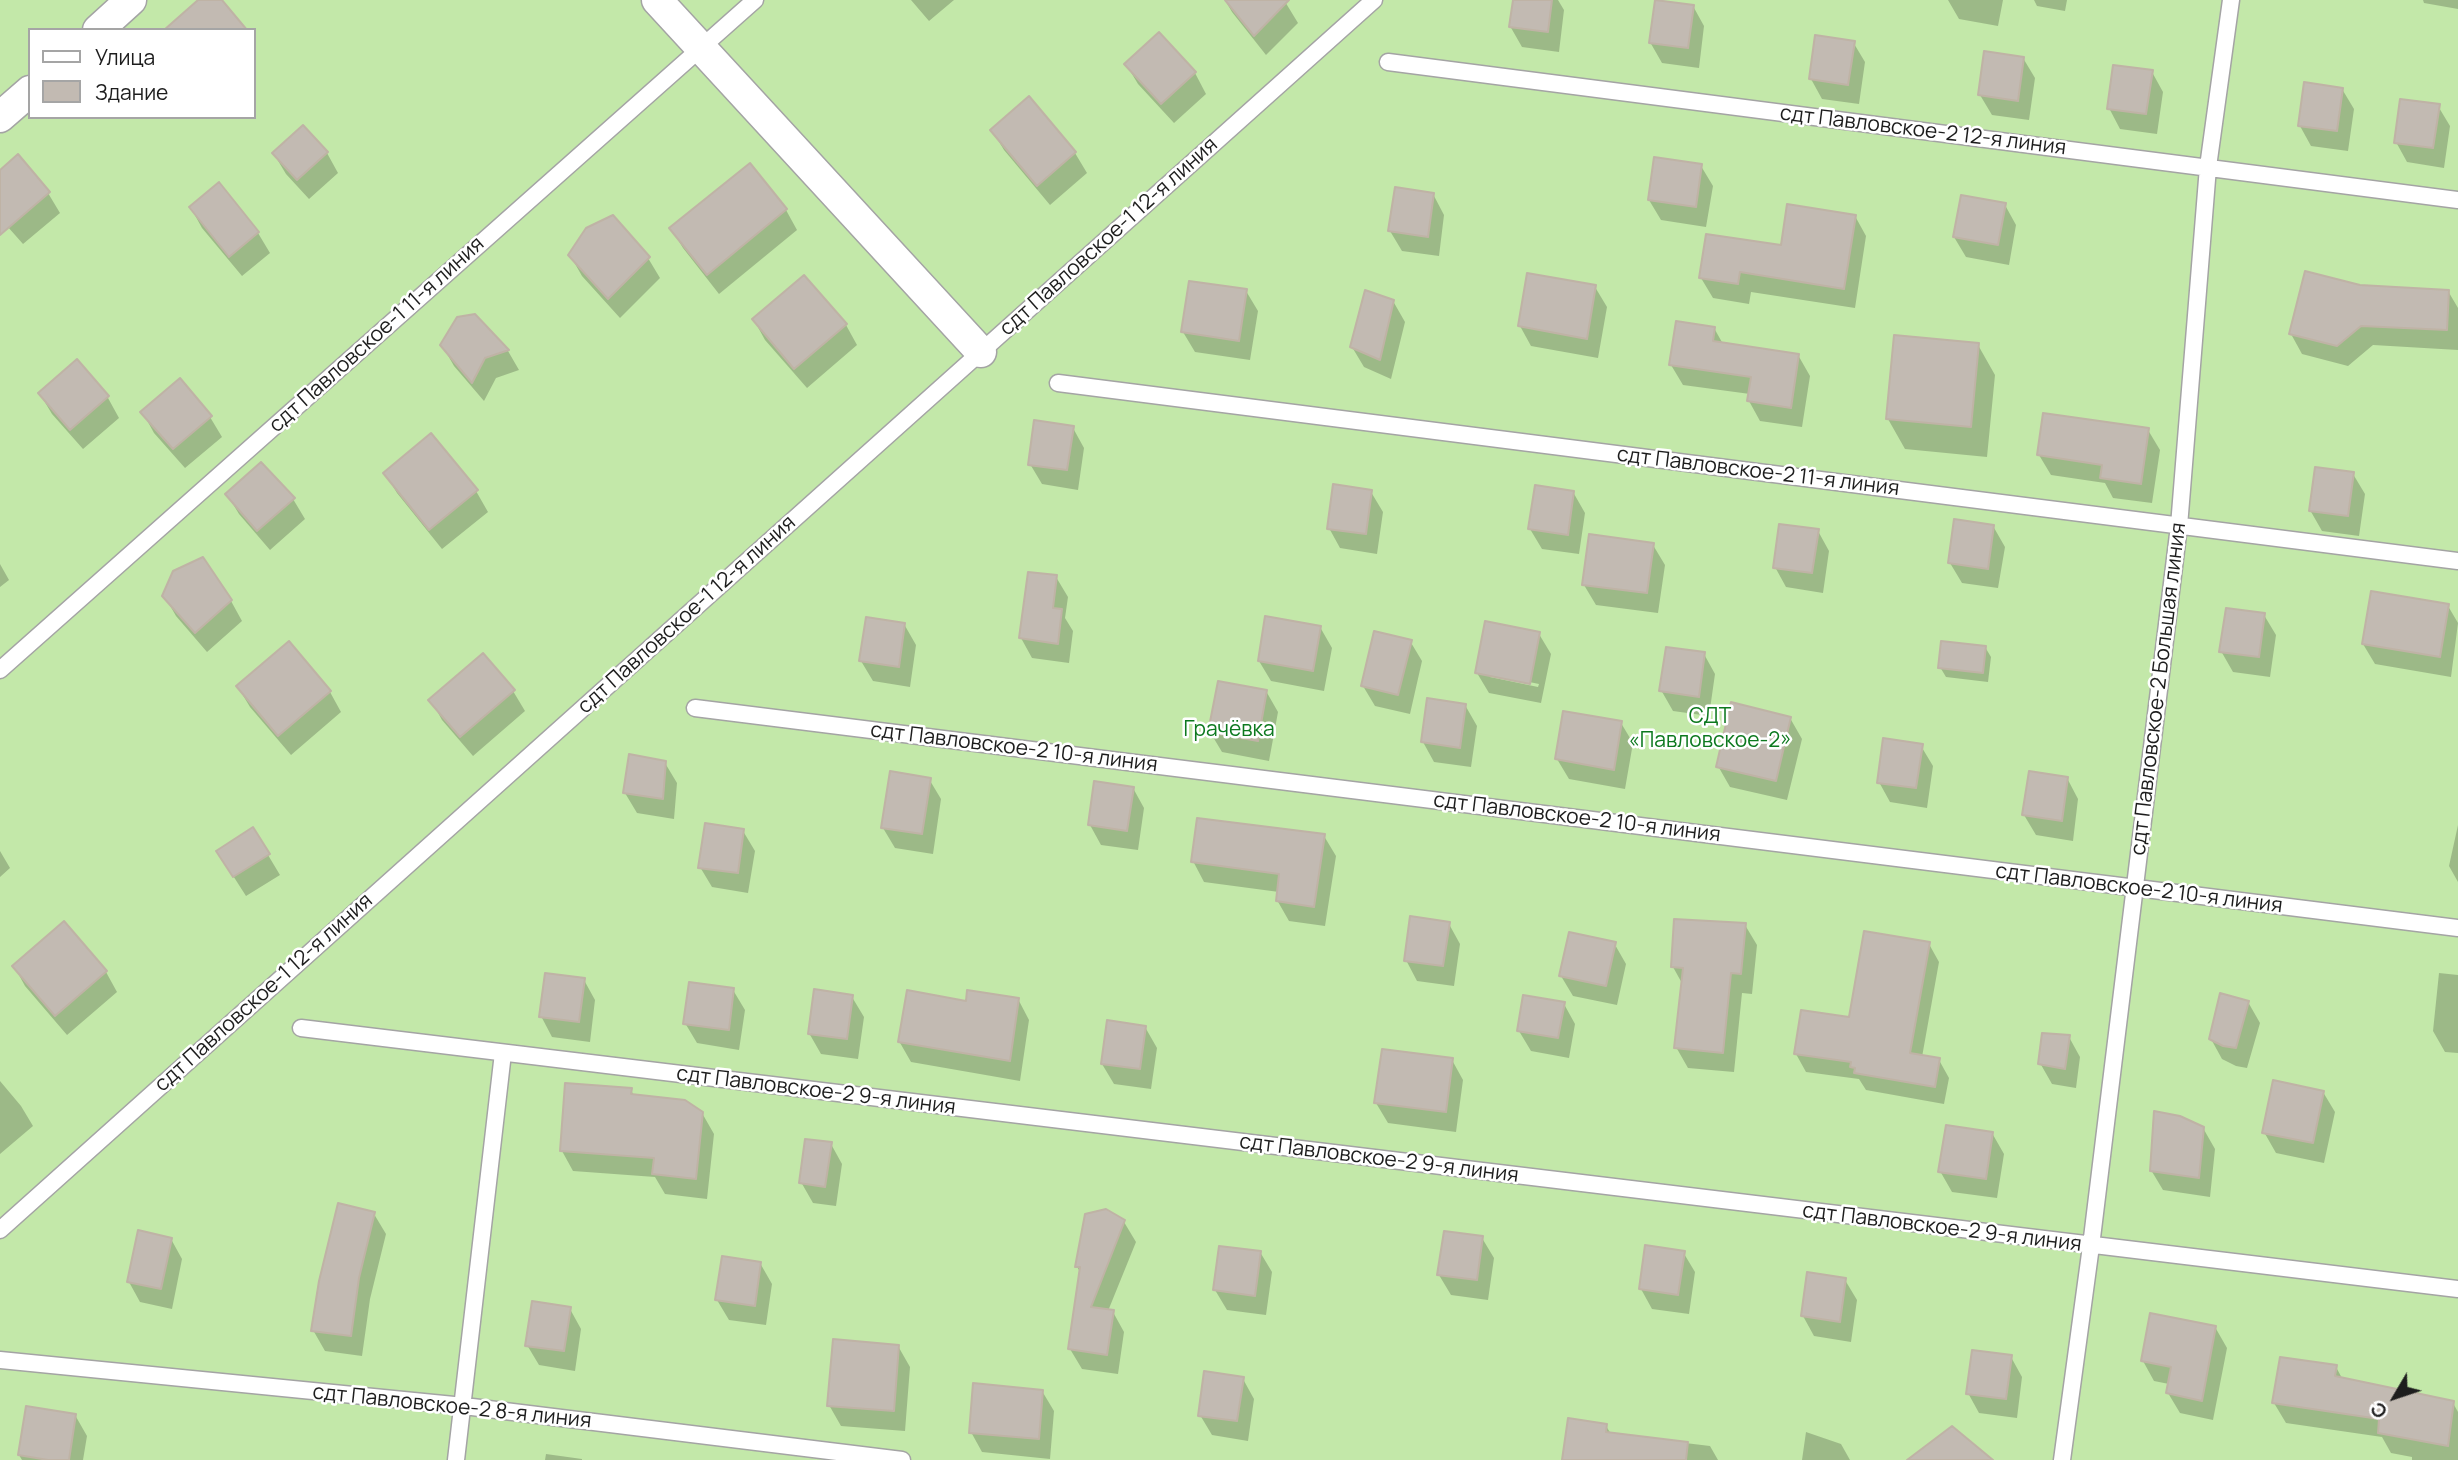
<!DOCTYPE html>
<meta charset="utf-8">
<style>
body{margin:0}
#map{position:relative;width:2458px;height:1460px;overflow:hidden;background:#eeebe3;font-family:Manrope,sans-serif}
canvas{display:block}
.legend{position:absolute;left:28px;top:28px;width:228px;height:91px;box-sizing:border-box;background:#fff;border:2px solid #a5a5a5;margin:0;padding:9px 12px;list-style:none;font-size:21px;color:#1d1d1d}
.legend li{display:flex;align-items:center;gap:14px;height:35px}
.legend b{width:35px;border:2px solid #a5a5a5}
.north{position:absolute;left:2360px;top:1362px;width:70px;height:70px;-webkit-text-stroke:5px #fff;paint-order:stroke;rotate:231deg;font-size:19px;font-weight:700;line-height:28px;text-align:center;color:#1d1d1d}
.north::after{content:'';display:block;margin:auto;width:24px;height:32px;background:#1d1d1d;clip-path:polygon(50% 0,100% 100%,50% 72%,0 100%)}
</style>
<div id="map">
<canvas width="2458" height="1460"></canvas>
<ul class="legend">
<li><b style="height:9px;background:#fff"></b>Улица</li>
<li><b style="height:19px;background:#c2bab2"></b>Здание</li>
</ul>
<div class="north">С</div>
</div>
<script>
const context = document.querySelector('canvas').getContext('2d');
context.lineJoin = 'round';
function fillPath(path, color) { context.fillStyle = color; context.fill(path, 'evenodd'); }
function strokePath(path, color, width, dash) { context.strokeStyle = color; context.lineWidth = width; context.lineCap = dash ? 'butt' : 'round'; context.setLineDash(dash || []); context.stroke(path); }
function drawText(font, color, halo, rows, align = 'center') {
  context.font = font + ' Manrope,sans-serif'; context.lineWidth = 5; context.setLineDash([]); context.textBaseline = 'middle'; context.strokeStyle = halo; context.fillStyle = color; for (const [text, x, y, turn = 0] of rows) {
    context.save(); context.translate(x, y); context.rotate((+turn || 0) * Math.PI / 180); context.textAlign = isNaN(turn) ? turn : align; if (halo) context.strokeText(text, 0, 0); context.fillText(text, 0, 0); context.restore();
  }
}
fillPath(new Path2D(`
 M0,0H2458V1460H0ZM30,30H254V117H30Z`), '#c3e8a9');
fillPath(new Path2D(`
 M911,0H954L929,21Z
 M1225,0H1284L1298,23L1266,55L1232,12Z
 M1514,0H1558L1564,10L1559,52L1522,47L1510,26Z
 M1948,0H2003L1998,26L1959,19Z
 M2034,0H2067L2065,11L2037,6Z
 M2423,0H2458V9L2424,3Z
 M1693,6L1704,26L1699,68L1662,63L1650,42Z
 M1159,34L1195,73L1206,94L1174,123L1138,84L1126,64Z
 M1853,42L1865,62L1859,104L1822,99L1811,79Z
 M2023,58L2035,78L2029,120L1992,115L1980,95Z
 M2152,72L2163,92L2157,134L2120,129L2109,108Z
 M2342,89L2354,109L2348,151L2311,146L2300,126Z
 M1029,99L1075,153L1087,173L1050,205L1004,150L992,130Z
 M2438,106L2450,126L2444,168L2407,162L2396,142Z
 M327,153L338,173L309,199L286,174L274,154Z
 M749,165L786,210L797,230L719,294L683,248L671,228Z
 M1701,166L1713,186L1706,227L1661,220L1649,200Z
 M0,172L48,193L60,213L23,244L0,218Z
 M1433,194L1444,215L1439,256L1402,251L1390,231Z
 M2005,205L2016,225L2009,265L1966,257L1954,237Z
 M191,208L258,233L270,253L242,276L202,228Z
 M1855,216L1866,236L1855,308L1751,292L1749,304L1713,298L1701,278Z
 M570,255L648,258L660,278L620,318L582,276Z
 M804,277L846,325L857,345L807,388L765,340L754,320Z
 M1595,287L1607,307L1598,358L1531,346L1520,326Z
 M1246,291L1258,311L1250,360L1195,352L1183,332Z
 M2448,291L2458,308V350L2373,345L2348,366L2302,354L2291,334Z
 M1393,301L1405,322L1391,379L1364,367L1352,347Z
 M475,316L508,351L519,370L496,378L484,401L454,366L442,345Z
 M1714,328L1723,344L1798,355L1810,376L1802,427L1760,421L1749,401L1750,394L1683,385L1671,365Z
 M1978,345L1995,375L1987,457L1905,449L1888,419Z
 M77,362L108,398L119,418L83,449L52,414L40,394Z
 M143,413L210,417L222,437L185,468L154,433Z
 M1073,428L1084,448L1078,490L1042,484L1030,464Z
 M2148,430L2160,450L2152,503L2113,498L2105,483L2051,475L2039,455Z
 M431,436L476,491L488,512L442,549L397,493L385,473Z
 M2353,474L2365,494L2359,536L2322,531L2310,510Z
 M1371,492L1383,512L1377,554L1340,548L1329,528Z
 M1573,492L1585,513L1579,554L1542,549L1530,529Z
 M227,494L293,499L305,519L270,550L239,514Z
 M1993,526L2005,547L1998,588L1962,583L1950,563Z
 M1818,531L1829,551L1823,593L1786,587L1775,567Z
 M1653,545L1665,565L1658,613L1596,605L1584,585Z
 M0,564L9,580L0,587Z
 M1056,577L1068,597L1065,618L1073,631L1069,663L1032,658L1021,638Z
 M164,595L231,601L242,621L207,652L176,616Z
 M2448,606L2458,623L2451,677L2375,664L2363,644Z
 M2264,615L2276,635L2270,677L2233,672L2221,651Z
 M904,624L916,645L910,687L873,681L861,661Z
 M1320,627L1332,648L1324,691L1271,681L1259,661Z
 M1539,634L1551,654L1541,703L1489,693L1477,673ZM1490,674L1539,684L1538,687L1490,677Z
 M1410,641L1422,661L1410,714L1375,706L1363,686Z
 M1985,647L1991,657L1988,682L1946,677L1940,667Z
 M1704,654L1715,674L1709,716L1673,711L1661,690Z
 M238,687L330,692L341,712L291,755L250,707Z
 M513,691L525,711L473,756L442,720L431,700Z
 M1266,691L1278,712L1269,761L1222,752L1210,732Z
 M1465,705L1477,726L1471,767L1434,762L1423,742Z
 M1790,718L1802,739L1787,800L1730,787L1718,766Z
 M1621,723L1633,743L1625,789L1569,779L1557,759Z
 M1921,746L1933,766L1927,808L1890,802L1879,782Z
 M665,763L677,783L674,819L637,813L625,793Z
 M2067,778L2078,799L2073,841L2036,835L2024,815Z
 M929,779L941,799L933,854L895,848L883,828Z
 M1133,788L1144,808L1138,850L1101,845L1090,825Z
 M2458,825V882L2449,866Z
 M743,831L755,851L748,893L712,887L700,867Z
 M1324,836L1336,856L1325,926L1289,921L1277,900L1279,892L1204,882L1193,861Z
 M0,851L10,868L0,877Z
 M268,855L280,875L246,896L230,871Z
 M1449,924L1460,944L1454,986L1417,981L1406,960Z
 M1745,925L1757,945L1752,994L1742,993L1734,1072L1688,1068L1676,1047L1683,985L1673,967Z
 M1614,943L1626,964L1617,1005L1573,996L1561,976Z
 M1929,944L1939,962L1922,1057L1939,1060L1949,1078L1944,1104L1866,1090L1859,1079L1806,1072L1796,1054L1850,1019Z
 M14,966L106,972L117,992L67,1035L25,986Z
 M2439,973L2458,975V1053L2445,1052L2433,1031Z
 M584,980L595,1000L590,1042L552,1037L541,1016Z
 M733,990L745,1010L739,1050L697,1043L685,1023Z
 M852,997L864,1017L858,1059L821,1054L809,1033Z
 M1018,999L1029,1020L1020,1081L911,1062L899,1041L967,1003Z
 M2248,1002L2260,1023L2247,1068L2236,1066L2222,1059L2211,1039Z
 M1564,1004L1575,1024L1569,1058L1531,1051L1519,1031Z
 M1145,1027L1157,1048L1151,1089L1114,1084L1102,1064Z
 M2069,1037L2080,1057L2076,1088L2052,1084L2040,1063Z
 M1452,1060L1463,1080L1456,1132L1388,1123L1376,1103Z
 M0,1081L21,1106L33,1126L0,1154Z
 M631,1090L634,1096L702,1113L714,1134L707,1199L665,1194L655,1177L573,1171L562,1151Z
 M2323,1092L2335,1112L2324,1163L2276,1153L2264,1132Z
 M2203,1128L2215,1149L2210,1197L2163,1190L2151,1170Z
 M1992,1133L2004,1154L1997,1198L1952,1192L1940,1171Z
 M831,1144L842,1164L836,1206L813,1203L801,1182Z
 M374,1214L386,1234L370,1299L362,1356L325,1351L313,1330Z
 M1124,1222L1136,1242L1108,1311L1113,1312L1124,1332L1118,1374L1082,1369L1070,1349L1081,1273L1077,1267Z
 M1482,1238L1494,1258L1488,1300L1451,1295L1439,1275Z
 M171,1239L182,1259L172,1309L140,1302L129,1282Z
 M1260,1252L1272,1272L1266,1315L1227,1310L1215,1290Z
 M1683,1252L1695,1272L1689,1314L1652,1309L1641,1289Z
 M760,1263L772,1284L766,1325L729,1320L717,1300Z
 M1845,1280L1857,1300L1851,1342L1814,1336L1803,1316Z
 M570,1309L581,1329L575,1371L539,1365L527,1345Z
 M2215,1327L2227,1348L2213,1420L2180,1413L2168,1393L2169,1384L2154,1381L2143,1361Z
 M898,1346L910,1367L905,1431L841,1426L829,1405Z
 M2011,1357L2022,1377L2017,1418L1979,1413L1968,1393Z
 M2336,1367L2343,1380L2453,1403L2458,1412V1460H2412V1457L2391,1453L2382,1437L2286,1423L2274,1403Z
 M1243,1379L1254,1399L1248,1441L1212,1435L1200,1415Z
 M1042,1391L1054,1411L1050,1459L982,1452L971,1432Z
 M75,1415L87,1436L83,1460H22L19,1455Z
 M1606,1426L1611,1434L1710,1446L1718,1460H1564Z
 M1806,1432L1841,1444L1850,1460H1802Z
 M546,1454L582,1459V1460H545Z`), '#0003');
const building = new Path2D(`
 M198,0H222L247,30H164Z
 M1225,0H1289L1254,36Z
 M1513,0H1552L1548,32L1509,27Z
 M1655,0L1694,5L1688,48L1649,43Z
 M1159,32L1196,72L1161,104L1124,64Z
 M1815,35L1855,41L1848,85L1809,79Z
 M1984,51L2024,57L2018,101L1978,95Z
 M2113,65L2153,70L2146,114L2107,109Z
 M2304,82L2343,88L2337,131L2298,126Z
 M1029,96L1076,152L1037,186L990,130Z
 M2400,99L2440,104L2433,148L2394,143Z
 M303,125L328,152L297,180L272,153Z
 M18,154L50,192L0,235V170Z
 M1654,157L1702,164L1696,207L1648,200Z
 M750,163L787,209L707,275L669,228Z
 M219,182L259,232L229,257L189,207Z
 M1395,187L1434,193L1428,237L1388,231Z
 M1961,195L2006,203L1998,245L1953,237Z
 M1787,204L1856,215L1844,289L1740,272L1738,284L1699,278L1706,234L1781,245Z
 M613,215L650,257L608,299L568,255L586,228Z
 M2305,271L2360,285L2449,290L2447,330L2361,326L2337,346L2289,334Z
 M1527,273L1596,285L1587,339L1518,326Z
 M804,275L847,324L794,369L752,319Z
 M1189,281L1247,289L1239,341L1181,332Z
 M1365,290L1394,300L1380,360L1350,347Z
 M475,314L509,350L485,358L472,383L440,345L457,317Z
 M1676,321L1715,327L1713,341L1799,354L1791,408L1747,401L1751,377L1669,365Z
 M1894,335L1979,343L1971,427L1886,419Z
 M77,359L109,396L70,430L38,393Z
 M180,378L212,416L173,449L140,412Z
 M2043,413L2149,428L2141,484L2100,478L2102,465L2037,455Z
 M1034,420L1074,426L1067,470L1028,465Z
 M431,433L478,490L429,530L383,473Z
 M261,462L295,498L257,531L225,494Z
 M2315,467L2354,472L2348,516L2309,511Z
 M1333,484L1372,490L1366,534L1327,529Z
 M1535,485L1574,491L1568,535L1528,529Z
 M1954,519L1994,525L1988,569L1948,563Z
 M1779,524L1819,529L1812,573L1773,568Z
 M1589,534L1654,543L1647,593L1582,585Z
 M203,557L232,600L195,633L162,596L173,571Z
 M1028,572L1057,575L1053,608L1062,609L1058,644L1019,638Z
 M2371,591L2449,604L2440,657L2362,644Z
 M2226,608L2265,613L2259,657L2219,652Z
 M1265,616L1321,626L1313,671L1258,661Z
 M866,617L905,623L899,667L859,661Z
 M1485,621L1540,632L1530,684L1475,673Z
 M1374,631L1412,640L1398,695L1361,686Z
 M289,641L331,691L278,736L236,686Z
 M1941,641L1986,646L1983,673L1938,668Z
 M1666,647L1705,652L1699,697L1659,691Z
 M483,653L515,690L460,737L428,700Z
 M1218,681L1267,690L1258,741L1208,732Z
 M1427,698L1466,704L1460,748L1421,742Z
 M1731,702L1791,717L1776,781L1716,767Z
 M1563,711L1622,721L1614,770L1555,759Z
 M1883,738L1923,744L1916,788L1877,783Z
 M629,754L666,761L663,799L623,793Z
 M890,771L931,778L922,834L881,828Z
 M2029,771L2068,777L2062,821L2022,815Z
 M1094,781L1134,787L1127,831L1088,825Z
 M1197,818L1325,834L1314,907L1276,901L1279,874L1191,862Z
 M705,823L744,829L738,873L698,868Z
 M253,827L270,854L233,877L216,851Z
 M1410,916L1450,922L1443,966L1404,961Z
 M1674,919L1746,923L1741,974L1731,973L1723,1053L1674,1048L1683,968L1671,967Z
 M64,921L107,971L55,1016L12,966Z
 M1864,931L1930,942L1910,1053L1940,1058L1935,1087L1854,1073L1855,1068L1850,1067L1851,1062L1794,1054L1801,1010L1849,1017Z
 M1569,932L1616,942L1606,986L1559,976Z
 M545,973L585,978L579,1022L539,1017Z
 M689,982L734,988L729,1030L683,1024Z
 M814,989L853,995L847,1039L808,1034Z
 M907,990L966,1001L967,990L1019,998L1010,1061L898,1042Z
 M2220,993L2249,1001L2236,1048L2223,1046L2209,1039Z
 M1523,995L1565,1002L1558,1038L1517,1031Z
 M1107,1020L1146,1026L1140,1069L1101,1064Z
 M2042,1033L2070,1035L2065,1069L2038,1064Z
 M1382,1049L1453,1058L1446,1112L1374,1103Z
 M2273,1080L2324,1091L2313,1143L2262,1133Z
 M565,1083L632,1088L631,1094L685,1100L703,1112L696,1179L652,1174L654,1158L560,1151Z
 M2154,1111L2180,1116L2204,1127L2199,1178L2150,1171Z
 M1946,1125L1993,1132L1986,1179L1938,1172Z
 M805,1139L832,1142L825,1187L799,1183Z
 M338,1203L375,1212L359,1278L351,1336L311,1331L319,1281Z
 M1106,1209L1125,1220L1091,1307L1114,1310L1107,1355L1068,1349L1080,1267H1075L1085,1214Z
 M138,1230L172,1238L161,1289L127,1282Z
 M1444,1231L1483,1236L1477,1280L1437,1275Z
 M1645,1245L1685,1251L1678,1295L1639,1289Z
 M1219,1246L1261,1251L1255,1296L1213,1290Z
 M722,1256L761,1262L755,1306L715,1300Z
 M1807,1272L1846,1278L1840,1322L1801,1316Z
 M532,1301L571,1307L564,1351L525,1346Z
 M2150,1313L2216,1326L2202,1401L2166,1393L2171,1367L2141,1361Z
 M833,1339L899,1345L894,1411L827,1406Z
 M1972,1350L2012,1355L2006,1399L1966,1394Z
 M2280,1357L2337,1365L2335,1376L2454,1401L2448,1446L2378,1433L2379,1419L2272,1403Z
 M1204,1371L1244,1377L1237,1421L1198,1416Z
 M973,1383L1043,1390L1039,1439L969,1433Z
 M26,1406L76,1414L69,1460H48L18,1455Z
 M1568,1418L1607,1424L1606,1432L1688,1442L1686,1460H1562Z
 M1952,1426L1993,1460H1907Z`);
fillPath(building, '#c2bab2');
strokePath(building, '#bfb3a5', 2);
const service = new Path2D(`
 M1388,62L2458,200
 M1058,383L2458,561
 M0,670L755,0
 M695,708L2458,928
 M301,1028L2458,1289
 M0,1230L1374,0
 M0,1360L464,1406L902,1460
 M456,1460L503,1053
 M2062,1460L2091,1246L2179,526L2208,167L2231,0`);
const minor = new Path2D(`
 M657,0L981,352
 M98,30L131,0
 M0,117L30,91`);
strokePath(service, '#a4a4a4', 19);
strokePath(minor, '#a4a4a4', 33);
strokePath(service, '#fff', 16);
strokePath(minor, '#fff', 30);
drawText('21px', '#1d1d1d', '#fff', [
 ["сдт Павловское-2 12-я линия",1923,131,7],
 ["сдт Павловское-1 12-я линия",1109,237,-42],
 ["сдт Павловское-1 11-я линия",377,335,-42],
 ["сдт Павловское-2 11-я линия",1758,472,7],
 ["сдт Павловское-1 12-я линия",687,615,-42],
 ["сдт Павловское-2 Большая линия",2159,689,-83],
 ["сдт Павловское-2 10-я линия",1014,748,7],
 ["сдт Павловское-2 10-я линия",1577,818,7],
 ["сдт Павловское-2 10-я линия",2139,889,7],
 ["сдт Павловское-1 12-я линия",264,993,-42],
 ["сдт Павловское-2 9-я линия",816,1091,7],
 ["сдт Павловское-2 9-я линия",1379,1159,7],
 ["сдт Павловское-2 9-я линия",1942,1228,7],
 ["сдт Павловское-2 8-я линия",452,1407,6]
]);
drawText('21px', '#0d791f', '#fff', [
 ["СДТ",1710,717],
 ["«Павловское-2»",1710,741],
 ["Грачёвка",1229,730]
]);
</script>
